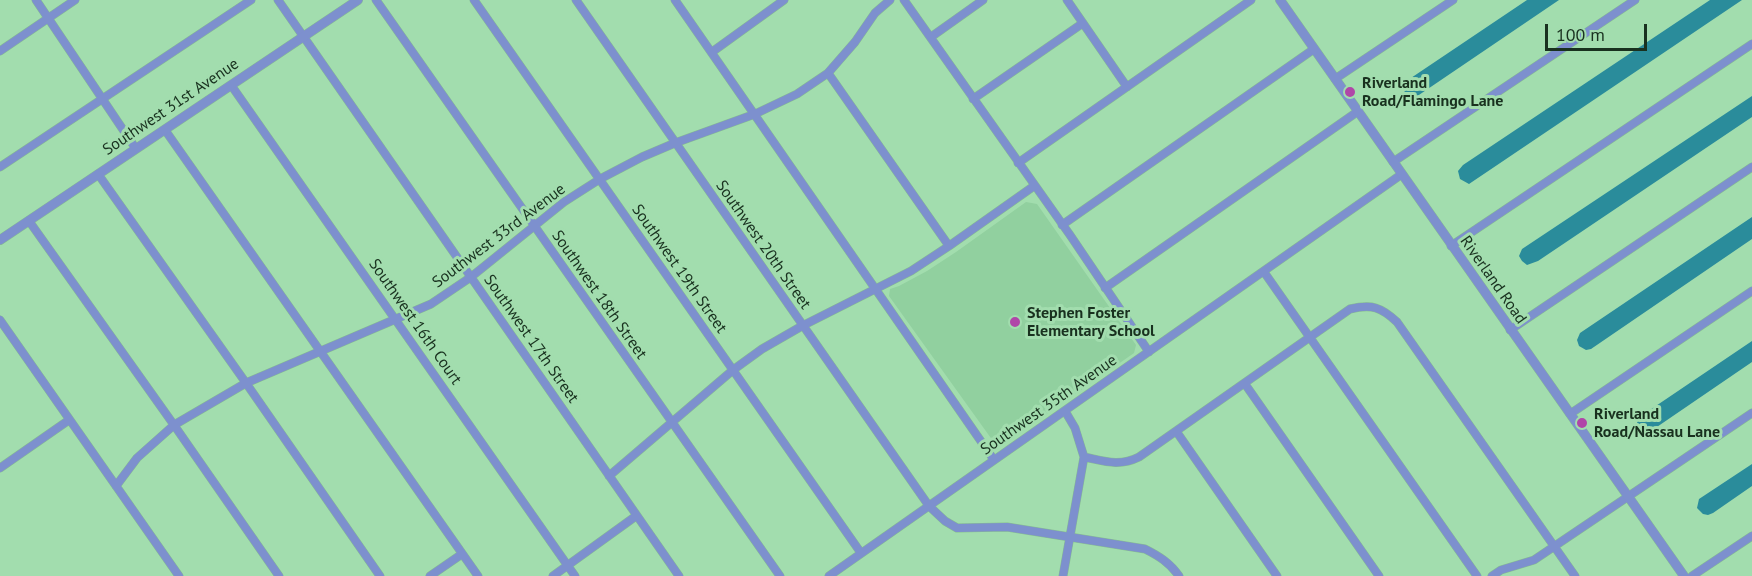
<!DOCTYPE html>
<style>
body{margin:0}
#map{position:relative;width:1752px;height:576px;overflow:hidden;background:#a2ddae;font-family:"PT Sans",sans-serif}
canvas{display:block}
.scale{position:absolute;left:1545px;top:24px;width:102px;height:27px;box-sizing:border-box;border:3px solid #19311f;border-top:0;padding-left:8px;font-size:18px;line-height:21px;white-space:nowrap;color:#19311f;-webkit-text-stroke:4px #a2ddae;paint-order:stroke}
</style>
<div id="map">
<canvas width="1752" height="576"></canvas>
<div class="scale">100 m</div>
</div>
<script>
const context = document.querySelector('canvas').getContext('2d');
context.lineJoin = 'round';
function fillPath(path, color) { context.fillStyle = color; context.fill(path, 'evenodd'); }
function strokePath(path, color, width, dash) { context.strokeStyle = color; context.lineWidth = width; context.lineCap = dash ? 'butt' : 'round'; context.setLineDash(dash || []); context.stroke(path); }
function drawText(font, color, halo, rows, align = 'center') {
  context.font = font + ' "PT Sans",sans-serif'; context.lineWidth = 6; context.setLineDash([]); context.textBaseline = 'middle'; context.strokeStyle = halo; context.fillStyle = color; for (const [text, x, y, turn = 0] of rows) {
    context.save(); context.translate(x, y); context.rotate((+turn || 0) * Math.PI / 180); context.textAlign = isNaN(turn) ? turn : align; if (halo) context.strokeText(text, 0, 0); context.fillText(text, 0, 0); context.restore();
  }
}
fillPath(new Path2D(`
 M1026,202L1037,204L1136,345L1134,353L1005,443L993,441L889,296L890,289L899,286L927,271L956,252Z`), '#91d09f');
fillPath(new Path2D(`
 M1527,0H1559L1413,99C1404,97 1403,89 1405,82Z
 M1710,0H1742L1469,184L1460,179L1458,171L1463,165Z
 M1752,96V117L1538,261L1527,265L1522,261L1519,256L1522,249Z
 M1752,217V239L1591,349L1586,350L1579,346L1577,340L1580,333Z
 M1752,341V362L1651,431L1644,433L1638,428L1637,421L1641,416Z
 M1752,464V486L1713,513L1708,515L1703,514L1697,508L1699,499Z`), '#2a8c9b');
const minor = new Path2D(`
 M36,0L136,149
 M278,0L679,576
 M376,0L780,576
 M474,0L861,553
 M576,0L929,506L945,521L957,528L1007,527L1145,549C1159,556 1170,563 1179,576
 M675,0L994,460
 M904,0L1070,235L1149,352
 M1067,0L1127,87
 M931,37L983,0
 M0,51L75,0
 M712,52L784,0
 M828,73L949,246
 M1335,79L1453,0
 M231,85L575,576
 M973,99L1083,23
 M165,130L478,576
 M1393,162L1635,0
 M1018,163L1251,0
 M0,167L251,0
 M98,174L246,383L380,576
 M29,221L174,425L279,576
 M1062,225L1314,49
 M1451,246L1752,44
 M1264,272L1477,576
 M1105,288L1357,112
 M0,320L179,576
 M1510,330L1752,167
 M1245,384L1379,576
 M1570,414L1752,291
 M1176,431L1277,576
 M1084,457C1104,461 1119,467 1139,457L1350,309C1372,304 1381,307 1397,322L1575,576
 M0,468L69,420
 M609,476L733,370L762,349L802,326L911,271L949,246L1034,186
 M116,486L137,458L174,425L246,383L431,304L471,277L564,202L600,179L642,157L675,143L755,114L797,94L828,73L855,42L875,13L890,0
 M430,576L462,554
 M553,576L636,516
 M829,576L1402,174
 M1063,576L1084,457L1075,428L1065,411
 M1492,576L1501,570L1534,560L1752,413
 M1692,576L1752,536`);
const tertiary = new Path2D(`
 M1280,0L1684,576
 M0,240L358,0`);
strokePath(minor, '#87bb91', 9);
strokePath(tertiary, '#87bb91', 10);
strokePath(minor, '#7d90ce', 8);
strokePath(tertiary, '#7d90ce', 9);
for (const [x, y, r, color] of [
 [1350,92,6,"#b046a8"],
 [1015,322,6,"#b046a8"],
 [1582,423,6,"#b046a8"]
]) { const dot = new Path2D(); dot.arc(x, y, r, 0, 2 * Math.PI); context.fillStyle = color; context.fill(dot); strokePath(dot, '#a2ddae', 2); }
drawText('bold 16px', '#19311f', '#a2ddae', [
 ["Riverland",1362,83],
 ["Road/Flamingo Lane",1362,101],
 ["Stephen Foster",1027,313],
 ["Elementary School",1027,331],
 ["Riverland",1594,414],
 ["Road/Nassau Lane",1594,432]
], 'left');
drawText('16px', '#19311f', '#a2ddae', [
 ["Southwest 31st Avenue",171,107,-34],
 ["Southwest 33rd Avenue",499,236,-37],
 ["Southwest 20th Street",763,245,55],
 ["Southwest 19th Street",679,269,55],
 ["Riverland Road",1493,280,55],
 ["Southwest 18th Street",599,295,55],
 ["Southwest 16th Court",415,322,55],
 ["Southwest 17th Street",531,339,55],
 ["Southwest 35th Avenue",1049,405,-35]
]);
</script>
